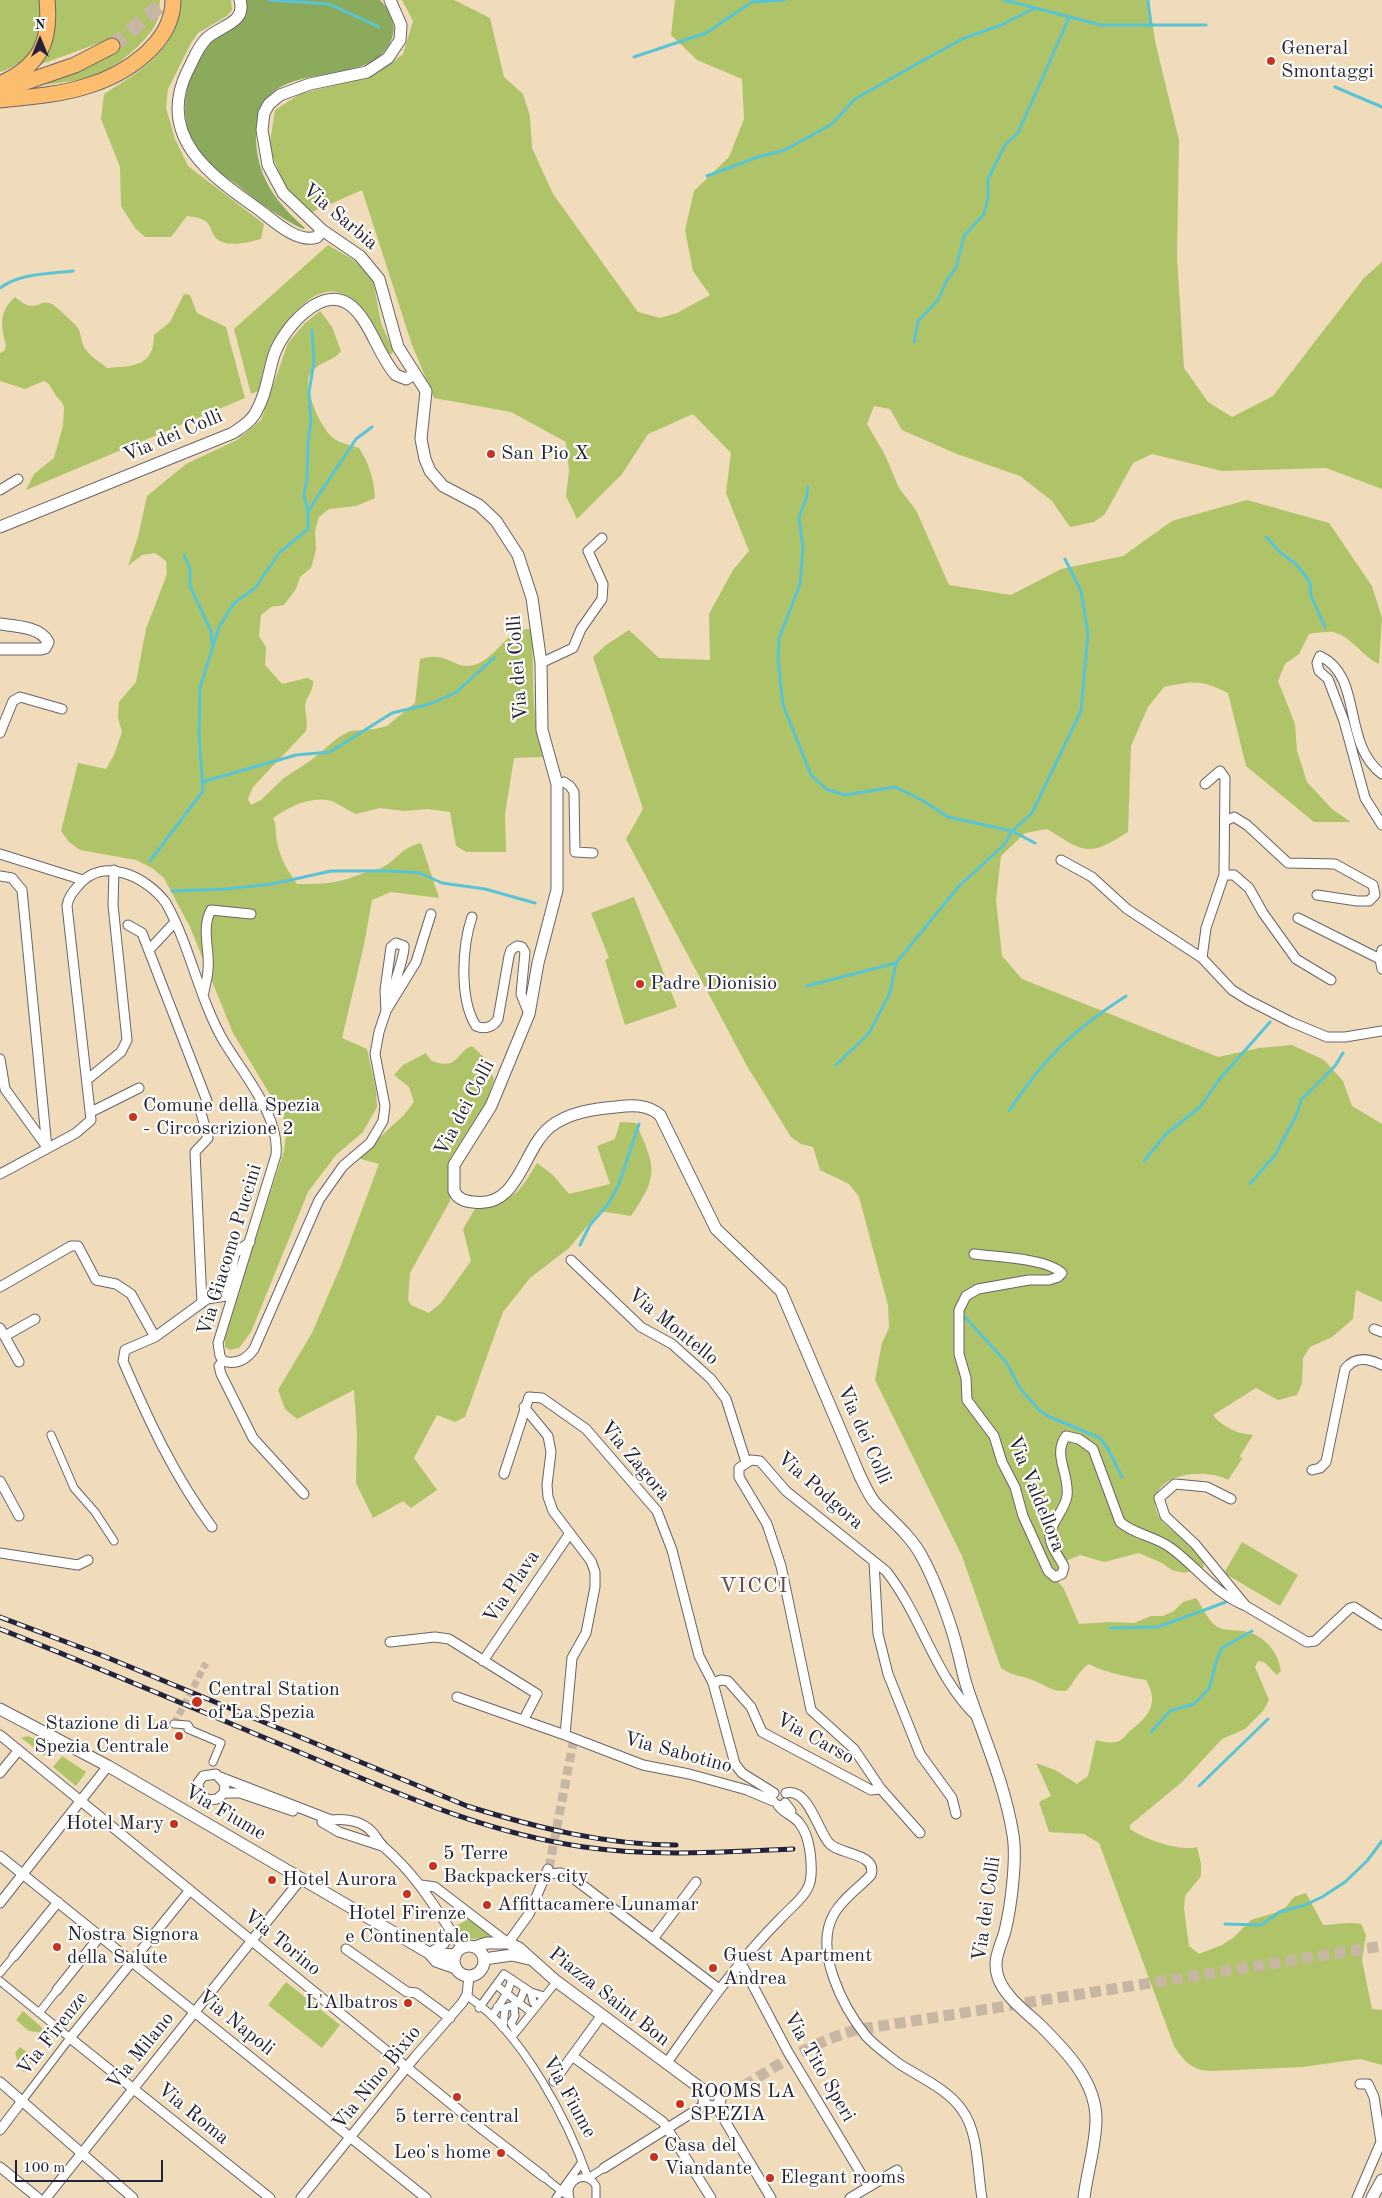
<!DOCTYPE html>
<style>
body{margin:0}
#map{position:relative;width:1382px;height:2198px;overflow:hidden;background:#f0dbba;font-family:"Old Standard TT",serif}
canvas{display:block}
.north{position:absolute;left:15px;top:15px;width:50px;height:50px;-webkit-text-stroke:4px #fdfcf7;paint-order:stroke;rotate:0deg;font-size:14px;font-weight:700;line-height:20px;text-align:center;color:#22223b}
.north::after{content:'';display:block;margin:auto;width:18px;height:22px;background:#22223b;clip-path:polygon(50% 0,100% 100%,50% 72%,0 100%)}
.scale{position:absolute;left:15px;top:2160px;width:148px;height:22px;box-sizing:border-box;border:2px solid #22223b;border-top:0;padding-left:6px;font-size:15px;line-height:18px;white-space:nowrap;color:#22223b;-webkit-text-stroke:4px #fdfcf7;paint-order:stroke}
</style>
<div id="map">
<canvas width="1382" height="2198"></canvas>
<div class="north">N</div>
<div class="scale">100 m</div>
</div>
<script>
const context = document.querySelector('canvas').getContext('2d');
context.lineJoin = 'round';
function fillPath(path, color) { context.fillStyle = color; context.fill(path, 'evenodd'); }
function strokePath(path, color, width, dash) { context.strokeStyle = color; context.lineWidth = width; context.lineCap = dash ? 'butt' : 'round'; context.setLineDash(dash || []); context.stroke(path); }
function drawText(font, color, halo, rows, align = 'center') {
  context.font = font + ' "Old Standard TT",serif'; context.lineWidth = 4.5; context.setLineDash([]); context.textBaseline = 'middle'; context.strokeStyle = halo; context.fillStyle = color; for (const [text, x, y, turn = 0] of rows) {
    context.save(); context.translate(x, y); context.rotate((+turn || 0) * Math.PI / 180); context.textAlign = isNaN(turn) ? turn : align; if (halo) context.strokeText(text, 0, 0); context.fillText(text, 0, 0); context.restore();
  }
}
fillPath(new Path2D(`
 M0,0H39C39,10 42,22 40,32C37,51 18,67 0,72Z
 M49,0H160C159,6 160,13 158,19C151,39 117,67 98,74C81,81 62,82 44,85L110,55V39L31,68Z
 M180,0H231L232,10L227,16L198,33L191,43L168,89L166,108L175,139L188,166L264,224L261,239C250,242 231,247 220,241C205,232 219,219 187,216L171,237H145L135,228L121,206L120,167L101,119L104,94C139,72 182,47 180,0Z
 M402,0H454L490,18L504,77L523,94L530,116L532,148L553,194L638,312L660,318L677,313L710,295L693,271L685,230L694,191L729,157L744,119L742,79L697,60L671,35L675,0H1149L1155,41L1179,140L1177,257L1184,368L1208,402L1232,417L1273,396L1364,278L1382,262V489L1326,468L1222,471L1152,454L1133,463L1105,514L1094,522L1070,527L1052,501L1020,476L957,454L902,430L890,409L874,406L867,424L885,455L899,488L916,510L949,585L1011,595L1061,569L1123,556L1172,521L1247,500L1329,523L1372,586L1382,618L1379,664C1362,656 1351,636 1333,632C1326,631 1317,633 1309,634L1299,654L1285,664L1278,681L1295,724L1297,751L1307,782L1332,809L1351,822H1314L1246,766L1228,693C1201,679 1192,681 1164,687L1148,707L1131,746L1128,832C1089,857 1085,853 1047,829L1025,833L1001,856L996,899L1002,956L1022,979L1218,1057L1259,1048L1292,1045L1324,1060L1343,1081L1352,1106L1382,1124V1302L1356,1290L1353,1319L1332,1337L1310,1347L1303,1358L1302,1383L1297,1395L1278,1400L1256,1388L1213,1415C1222,1427 1238,1434 1253,1435L1240,1456L1242,1459L1228,1480C1203,1466 1141,1475 1158,1515C1163,1526 1178,1534 1186,1541C1193,1547 1198,1556 1204,1563L1203,1568L1184,1573L1172,1570L1162,1563L1139,1553L1104,1562L1080,1555L1068,1560L1057,1571L1059,1583L1063,1587L1079,1624L1109,1622L1134,1623L1151,1616H1163L1174,1611L1183,1602L1196,1598C1203,1607 1209,1624 1220,1628C1228,1631 1236,1630 1244,1631C1264,1635 1278,1651 1281,1671L1277,1675L1264,1662L1258,1661L1255,1667L1269,1700L1263,1711L1245,1729L1222,1739L1182,1782L1130,1825V1829C1144,1839 1180,1852 1197,1847L1201,1864V1876L1185,1896L1184,1908L1189,1946L1199,1954L1222,1945L1233,1938L1251,1920L1274,1913L1286,1907L1294,1897L1306,1893L1323,1925C1337,1925 1347,1921 1361,1924L1366,1935L1362,1960L1372,2009L1382,2010V2065L1360,2059L1302,2067L1211,2071C1191,2070 1185,2062 1174,2046L1099,1843L1084,1834L1049,1832L1039,1802L1051,1796L1036,1763L1055,1770L1077,1784L1088,1776L1096,1740C1104,1742 1111,1744 1119,1741C1124,1739 1127,1733 1131,1730C1150,1715 1159,1703 1146,1680C1132,1678 1100,1671 1089,1664C1078,1671 1075,1682 1066,1691C1053,1692 1047,1686 1035,1681C1024,1676 1012,1676 1001,1668L962,1556L875,1380L882,1343L889,1328L888,1305L859,1197L849,1184L820,1170L813,1147L801,1144L791,1137L747,1066L626,839L643,809L593,657L606,645L629,630L659,658L710,660L709,614L733,570L749,551L726,493L731,453L693,414L648,434L622,474L577,519L566,496L569,471L566,442L511,412L434,398L412,345L362,190L310,213L286,188L269,148L275,110L300,94L375,75L403,54L413,21Z
 M328,245L355,261L373,280L381,323L393,350L392,354L388,353C369,312 341,263 295,312C285,324 275,336 269,350C264,363 262,378 258,391L251,394L234,329Z
 M184,294L190,295L197,313L226,327L245,398L26,490L34,474L54,458L63,426L64,407L61,401L56,396L49,384L44,381L25,389L0,381V353L4,351L6,345C0,324 0,310 15,297C38,318 40,293 56,307C60,310 77,326 78,328C82,336 81,344 86,350C91,357 101,363 107,368C133,366 154,367 154,335L170,322Z
 M320,311L332,327L341,351C333,362 317,362 310,374C302,388 322,430 333,438C339,443 351,445 359,448C369,463 374,479 375,498L356,506L329,509L319,517L315,531L316,550L311,568L300,577L296,589L284,605L271,607L261,615L259,636L266,647L265,665L282,684L307,678L313,681C314,691 305,698 305,707C306,716 308,722 306,731L253,787L248,799L251,805L261,800L284,778L310,761L339,737L350,731L375,729L387,726L415,703L420,659C425,658 431,656 436,657C452,657 457,671 477,664C498,656 507,628 531,629C534,658 532,687 535,715C536,729 543,743 543,757L514,758L505,814L506,852H466L456,846L450,812L428,809L404,811L380,808L356,814C348,811 341,805 334,802C314,794 289,807 273,818C277,826 275,833 277,841C279,856 288,872 297,884C324,884 336,884 361,874C368,871 376,871 383,867C398,859 402,847 421,843L439,898L391,892L372,900L364,945L342,1038L367,1049L376,1090L377,1107L363,1132L336,1155L308,1192L251,1332L239,1348L230,1350L225,1347V1332L284,1151L286,1135L283,1116L233,1033L190,927L164,878L152,868L136,860L80,850L69,842L61,831L78,763L106,769L114,755L122,732L118,718L119,702L136,682L146,629L167,574L166,561L155,553L142,555L128,566L138,537L147,496L186,464L237,440L261,420L288,343L305,323Z
 M634,897L677,1007L625,1025L605,960L609,958L591,913Z
 M472,1046L487,1060L494,1080L486,1102L451,1157L450,1201L410,1273L408,1300L411,1305L429,1313L441,1303L471,1261L463,1229L476,1207C514,1202 518,1194 537,1163L553,1175L569,1194L610,1184L597,1146L615,1139L620,1122L636,1123C655,1167 660,1174 631,1216L600,1211L569,1248L530,1278L503,1312L465,1417L455,1422L437,1415L414,1458L437,1490L411,1508L403,1501L373,1518L356,1483L357,1435L354,1390L297,1419L285,1409L278,1390L312,1333L342,1263L379,1164L357,1158L404,1115L414,1102L409,1087L394,1075L403,1065L426,1053C429,1059 432,1062 438,1063C460,1067 456,1052 472,1046Z
 M1242,1542L1298,1575L1280,1606L1224,1573Z
 M28,1736L46,1744L53,1751L48,1758L21,1738Z
 M62,1756L86,1772L76,1786L53,1767Z
 M470,1918L494,1938C477,1938 464,1943 454,1927Z
 M286,1982L340,2025L322,2048L268,2005Z
 M23,2011L46,2031L44,2033L29,2031L16,2020Z
 M20,2047L35,2058L24,2072L20,2069L15,2053Z`), '#afc468');
fillPath(new Path2D(`
 M247,0H380C390,10 397,23 392,38C375,84 304,65 272,93C257,106 256,123 256,141C258,180 278,204 305,228L303,229C280,218 260,203 240,187C230,179 218,173 209,164C183,138 178,101 195,69C199,62 202,52 208,46C226,26 246,33 247,0Z`), '#8baa5c');
strokePath(new Path2D(`
 M269,0L329,4L379,27
 M1004,0L1101,25H1206
 M1148,0L1151,26
 M634,57L706,33L752,2L785,0
 M1335,87L1382,107
 M707,176L758,157L785,150L832,124L855,99L924,60L962,39L1001,25L1035,8
 M0,288C20,273 48,274 73,271
 M914,342L918,321L938,300L947,280L956,268L964,236L984,214L988,198V179L1005,145L1018,133L1069,18
 M808,487L806,499L799,517L803,548L800,584L779,638L778,661L783,705L811,775L826,789L845,795L895,787L922,800L948,817L1012,831L1035,843
 M308,511L356,439L372,427
 M1266,537L1280,552L1297,565L1310,582L1311,596L1325,627
 M184,555L190,569V586L211,631L212,644
 M202,782L296,755L330,752L392,713L430,704L455,693L495,657
 M150,861L203,791L199,734L200,688L219,627L234,603L255,588L279,553L308,529V511L304,495L307,479L308,442L311,422L309,392L314,362L312,330
 M172,891L225,889L272,884L331,871H390L420,873L442,883L485,889L535,903
 M807,986L896,963
 M836,1065L869,1033L890,993L896,963L959,886L1004,845L1012,831L1032,813L1081,711L1088,634L1081,591L1065,559
 M1009,1111C1044,1058 1073,1030 1126,996
 M1144,1161L1166,1134L1200,1107L1219,1080L1270,1022
 M1250,1184L1275,1155L1297,1114L1301,1100L1335,1066L1343,1053
 M580,1245L590,1225L609,1203L619,1184L639,1124
 M965,1317L1006,1362L1020,1388L1039,1410L1050,1417L1100,1438L1108,1449L1122,1477
 M1110,1628L1158,1627L1226,1602
 M1151,1732L1170,1711L1194,1704L1209,1689L1216,1662L1222,1648L1252,1631
 M1199,1786L1268,1719
 M1225,1924L1261,1925L1280,1912L1305,1905L1322,1897L1345,1882L1367,1861L1382,1841`), '#59c4d4', 3);
strokePath(new Path2D(`
 M174,1724L206,1663`), '#c7b6a1', 7, [7, 3.5]);
strokePath(new Path2D(`
 M549,1868L574,1738`), '#c7b6a1', 9, [9, 4.5]);
strokePath(new Path2D(`
 M730,2095C771,2069 809,2043 856,2030L1382,1946`), '#c7b6a1', 11, [11, 5.5]);
strokePath(new Path2D(`
 M112,46L167,0`), '#c7b6a1', 15, [15, 8]);
const pedestrian = new Path2D(`
 M51,1435L74,1488L95,1512L114,1541
 M174,1724L188,1725L191,1730
 M188,1729L221,1743L213,1762
 M0,1973L14,1956
 M0,1981L70,2038L22,2101
 M496,1985L519,2003L525,1988
 M531,1992L533,2002L537,2005
 M470,1998C522,2033 568,2120 588,2178L604,2168
 M514,2005L515,2016L511,2023L516,2032
 M497,2007L505,2008L519,2003L531,2012
 M479,2008L504,1974L531,1992L544,1996
 M39,2013L57,1990
 M492,2016L507,1993L512,1979
 M503,2028L505,2008
 M512,2037L553,1986
 M544,2177L565,2194
 M556,2198L582,2162
 M570,2198C564,2180 587,2169 596,2186V2198`);
const minor = new Path2D(`
 M0,490L18,479
 M541,663L573,648L581,629L602,599L603,584L588,551L602,538
 M0,733L13,701L20,697L62,709
 M1382,774C1341,743 1364,677 1320,656L1317,663L1319,671L1328,679L1344,721L1365,798L1382,825
 M557,784L564,782L570,786L574,792L575,852L593,853
 M1225,821L1234,817L1247,825L1288,863L1335,864L1373,885L1375,895L1369,901H1357L1317,895
 M0,854L83,880
 M1061,860L1092,877L1127,909L1202,958L1232,990L1248,1000L1291,1022L1327,1037H1345L1382,1031
 M1224,875H1234L1249,888L1263,913L1296,959L1331,980
 M0,876L12,878L22,890L47,1148
 M472,917C462,946 459,999 476,1026C485,1030 493,1027 498,1019L509,956L511,950L517,946L522,947L525,952L521,994L529,1014
 M1298,918L1380,959
 M128,925L142,933L207,1101L200,1109L208,1138L195,1152L202,1303
 M396,943L404,946C406,952 389,1000 386,1011L385,990L391,947Z
 M149,950L175,922
 M1382,950L1380,959L1382,969
 M1202,958L1206,928L1224,875L1225,778L1220,771L1205,784
 M204,992C205,985 208,977 208,969C210,949 201,929 211,910L251,914
 M0,1059L5,1089L47,1147
 M88,1079L121,1052L127,1040L113,905L114,870
 M91,1112L139,1088
 M0,1174L76,1133L91,1120L67,906C68,898 72,893 78,886C103,855 147,877 166,903C190,946 199,998 223,1040C243,1074 280,1115 276,1155L218,1343L220,1356L223,1361C236,1365 246,1360 254,1349L319,1200L343,1166L370,1143L383,1121L385,1106L375,1054L379,1032L386,1011L416,962L431,914
 M974,1254C996,1257 1046,1258 1062,1273L1058,1277L1049,1280H1029L978,1289L966,1296L959,1310V1354L966,1378L967,1400L994,1436L1002,1462L1015,1487L1023,1516L1048,1571L1055,1577L1062,1574L1064,1567C1060,1557 1049,1546 1050,1535C1051,1522 1065,1510 1067,1496C1070,1474 1052,1455 1066,1436L1079,1439L1093,1449L1120,1522C1135,1535 1155,1536 1171,1548C1197,1567 1215,1594 1246,1606
 M571,1260L641,1327L672,1344L711,1379L726,1399L746,1462
 M0,1287L71,1246H78L96,1280L116,1284L131,1294L155,1337
 M0,1328L19,1362
 M1374,1329L1382,1332
 M5,1336L35,1319
 M223,1361L219,1366L221,1374L253,1438L304,1494
 M524,1407L548,1436L551,1452L547,1485L548,1497L553,1511L591,1561L595,1572V1587L586,1633L572,1658L565,1735L643,1765L689,1774L747,1790L773,1801
 M1312,1470L1320,1468L1326,1462L1345,1369C1355,1356 1368,1358 1382,1365
 M504,1474L529,1397L542,1398L586,1429L657,1511L672,1550L699,1656L713,1683
 M0,1481L19,1516
 M1231,1499L1207,1487L1175,1484L1159,1498L1165,1516L1195,1544L1246,1606L1307,1642L1315,1641L1350,1608L1354,1607L1382,1625
 M212,1527C174,1476 148,1419 123,1361L125,1350L155,1337L207,1299L226,1296L235,1253L250,1242
 M0,1553L78,1565L88,1560
 M874,1562L878,1634L888,1674L920,1754L952,1798L956,1814
 M390,1642L435,1637L449,1639L537,1694L524,1719
 M483,1661L570,1533
 M457,1697L565,1735
 M0,1735L482,2129L544,2177
 M0,1773L18,1751
 M220,1777L331,1820C346,1818 363,1821 373,1833C377,1838 380,1844 385,1848C421,1880 435,1909 462,1947
 M881,1789L920,1833
 M224,1793L225,1784L216,1774L203,1776L198,1783L199,1792L208,1800L217,1799L224,1793H240L293,1811
 M774,1793L742,1773L735,1764L713,1683L721,1680L728,1681L751,1707L762,1732L871,1790L881,1789L854,1749L811,1710L781,1566L767,1524L739,1477V1468L751,1460L760,1461L786,1491L886,1571C922,1616 934,1676 977,1717
 M786,1793C808,1787 818,1831 829,1843C839,1855 878,1853 871,1875C859,1888 842,1899 834,1914C813,1950 843,2007 866,2036C875,2046 888,2055 898,2063C919,2077 948,2089 962,2110C979,2133 977,2170 982,2198
 M785,1803L791,1811L790,1815
 M322,1822L339,1832L382,1846
 M0,1856L426,2198
 M546,1874L561,1873L573,1878L719,1989
 M421,1885L435,1887L508,1943L529,1914L548,1869
 M190,1890L70,2038L270,2198
 M0,1903L108,1766
 M653,1939L696,1882
 M346,1949L407,1992L416,1993L450,2018
 M429,1953L444,1944L450,1930
 M14,1956L58,1902
 M741,1963L788,2052L869,2187
 M57,1990L100,1936
 M572,2056L663,2122L711,2198
 M666,2064C702,2013 737,1962 781,1918C793,1905 810,1894 811,1876C812,1861 810,1837 800,1824C794,1815 784,1814 778,1805
 M554,2081L602,2015
 M0,2082L133,2198
 M716,2106L771,2198
 M0,2130L22,2101
 M0,2167L38,2198
 M604,2168L706,2104
 M46,2198L301,1879
 M301,2198L415,2057L462,2003L467,1995L469,1976
 M850,2198L897,2170
 M1357,2198L1381,2142L1374,2097L1368,2084H1360`);
const tertiary = new Path2D(`
 M240,0C247,24 218,26 206,39C197,48 193,61 187,72C156,137 211,176 258,209C273,220 297,244 317,237L322,230
 M390,0L401,25L400,40L388,58L367,72L310,84L280,95L269,104L264,113L262,130L268,165L283,193L322,230L360,256L379,279L398,347L426,391L421,439L425,459L430,471L443,486L479,505L496,521L518,555L532,598L541,663L542,730L557,784V890L538,963L529,1014L491,1106L454,1165V1191C458,1199 464,1201 473,1202C519,1209 522,1150 550,1127C569,1112 594,1109 616,1107C632,1105 647,1104 660,1115L716,1229L781,1291L860,1476C865,1486 869,1496 876,1504C891,1520 910,1535 921,1555C935,1580 951,1623 958,1652C961,1663 963,1675 967,1687C983,1736 1005,1784 1013,1835C1017,1859 1011,1907 1005,1931C1001,1946 992,1960 998,1977C1004,1996 1026,2012 1040,2025C1065,2050 1096,2081 1096,2119C1096,2145 1087,2172 1084,2198
 M0,527L233,433C243,426 252,421 257,410C267,393 268,373 274,355C282,331 319,286 347,303C369,316 378,356 396,375L406,379L411,376L413,370
 M0,624C15,626 41,627 48,642L45,648L41,649H0
 M0,1709L108,1766L429,1953L455,1955
 M454 1961a15 15 0 1 1 30 0a15 15 0 1 1-30 0Z
 M475,1947L487,1943H508L519,1948L556,1981L707,2093
 M430,1954L436,1961L456,1968
 M484,1959L512,1955L529,1959
 M704 2099a8 8 0 1 1 16 0a8 8 0 1 1-16 0Z
 M1372,2198L1382,2180`);
const trunk = new Path2D(`
 M4,82C41,64 51,40 47,0
 M0,91L75,65L112,46
 M0,100C29,97 59,95 87,86C124,75 173,44 173,0`);
strokePath(pedestrian, '#6a6367', 9);
strokePath(minor, '#6a6367', 11);
strokePath(tertiary, '#6a6367', 13);
strokePath(trunk, '#6a6367', 17);
strokePath(pedestrian, '#fff', 7);
strokePath(minor, '#fff', 9);
strokePath(tertiary, '#fff', 11);
strokePath(trunk, '#fcbd6f', 15);
const rail = new Path2D(`
 M0,1617L106,1657L467,1806C534,1827 605,1845 676,1845
 M0,1629C103,1669 204,1713 306,1755C397,1793 485,1833 584,1847C653,1857 724,1852 793,1849`);
strokePath(rail, '#22223b', 5);
strokePath(rail, '#fdfcf7', 3, [9]);
for (const [x, y, r, color] of [
 [1271,61,5,"#c8321e"],
 [491,454,5,"#c8321e"],
 [640,984,5,"#c8321e"],
 [133,1117,5,"#c8321e"],
 [197,1702,6,"#c8321e"],
 [179,1736,5,"#c8321e"],
 [174,1824,5,"#c8321e"],
 [433,1866,5,"#c8321e"],
 [272,1880,5,"#c8321e"],
 [407,1894,5,"#c8321e"],
 [487,1905,5,"#c8321e"],
 [57,1947,5,"#c8321e"],
 [713,1968,5,"#c8321e"],
 [408,2003,5,"#c8321e"],
 [457,2097,5,"#c8321e"],
 [680,2104,5,"#c8321e"],
 [501,2153,5,"#c8321e"],
 [654,2157,5,"#c8321e"],
 [770,2178,5,"#c8321e"]
]) { const dot = new Path2D(); dot.arc(x, y, r, 0, 2 * Math.PI); context.fillStyle = color; context.fill(dot); strokePath(dot, '#fdfcf7', 2); }
drawText('20px', '#22223b', '#fdfcf7', [
 ["General",1281,49],
 ["Smontaggi",1281,72],
 ["San Pio X",501,454],
 ["Padre Dionisio",650,984],
 ["Comune della Spezia",143,1106],
 ["- Circoscrizione 2",143,1129],
 ["Central Station",208,1690],
 ["of La Spezia",208,1713],
 ["Stazione di La",169,1724,"right"],
 ["Spezia Centrale",169,1747,"right"],
 ["Hotel Mary",164,1824,"right"],
 ["5 Terre",443,1854],
 ["Backpackers city",443,1877],
 ["Hotel Aurora",282,1880],
 ["Affittacamere Lunamar",497,1905],
 ["Hotel Firenze",407,1914,"center"],
 ["e Continentale",407,1937,"center"],
 ["Nostra Signora",67,1935],
 ["della Salute",67,1958],
 ["Guest Apartment",723,1956],
 ["Andrea",723,1979],
 ["L'Albatros",398,2003,"right"],
 ["ROOMS LA",690,2092],
 ["SPEZIA",690,2115],
 ["5 terre central",457,2117,"center"],
 ["Casa del",664,2146],
 ["Viandante",664,2169],
 ["Leo's home",491,2153,"right"],
 ["Elegant rooms",780,2178]
], 'left');
drawText('20px', '#22223b', '#fdfcf7', [
 ["Via Sarbia",340,217,40],
 ["Via dei Colli",173,436,-23],
 ["Via dei Colli",518,668,-94],
 ["Via dei Colli",465,1108,-62],
 ["Via Giacomo Puccini",230,1250,-73],
 ["Via Montello",673,1327,39],
 ["Via dei Colli",864,1435,66],
 ["Via Zagora",635,1461,50],
 ["Via Podgora",820,1491,41],
 ["Via Valdellora",1036,1494,68],
 ["Via Plava",512,1587,-56],
 ["Via Carso",815,1739,29],
 ["Via Sabotino",678,1753,15],
 ["Via Fiume",225,1813,30],
 ["Via dei Colli",987,1909,-82],
 ["Via Torino",282,1943,39],
 ["Piazza Saint Bon",609,1997,38],
 ["Via Napoli",236,2023,39],
 ["Via Firenze",53,2034,-52],
 ["Via Milano",141,2051,-51],
 ["Via Tito Speri",819,2067,60],
 ["Via Nino Bixio",377,2078,-51],
 ["Via Fiume",569,2097,61],
 ["Via Roma",193,2114,39]
]);
context.letterSpacing = '1px';
drawText('22px', '#644855', '#fdfcf7', [
 ["VICCI",754,1586]
]);
context.letterSpacing = '0px';
</script>
